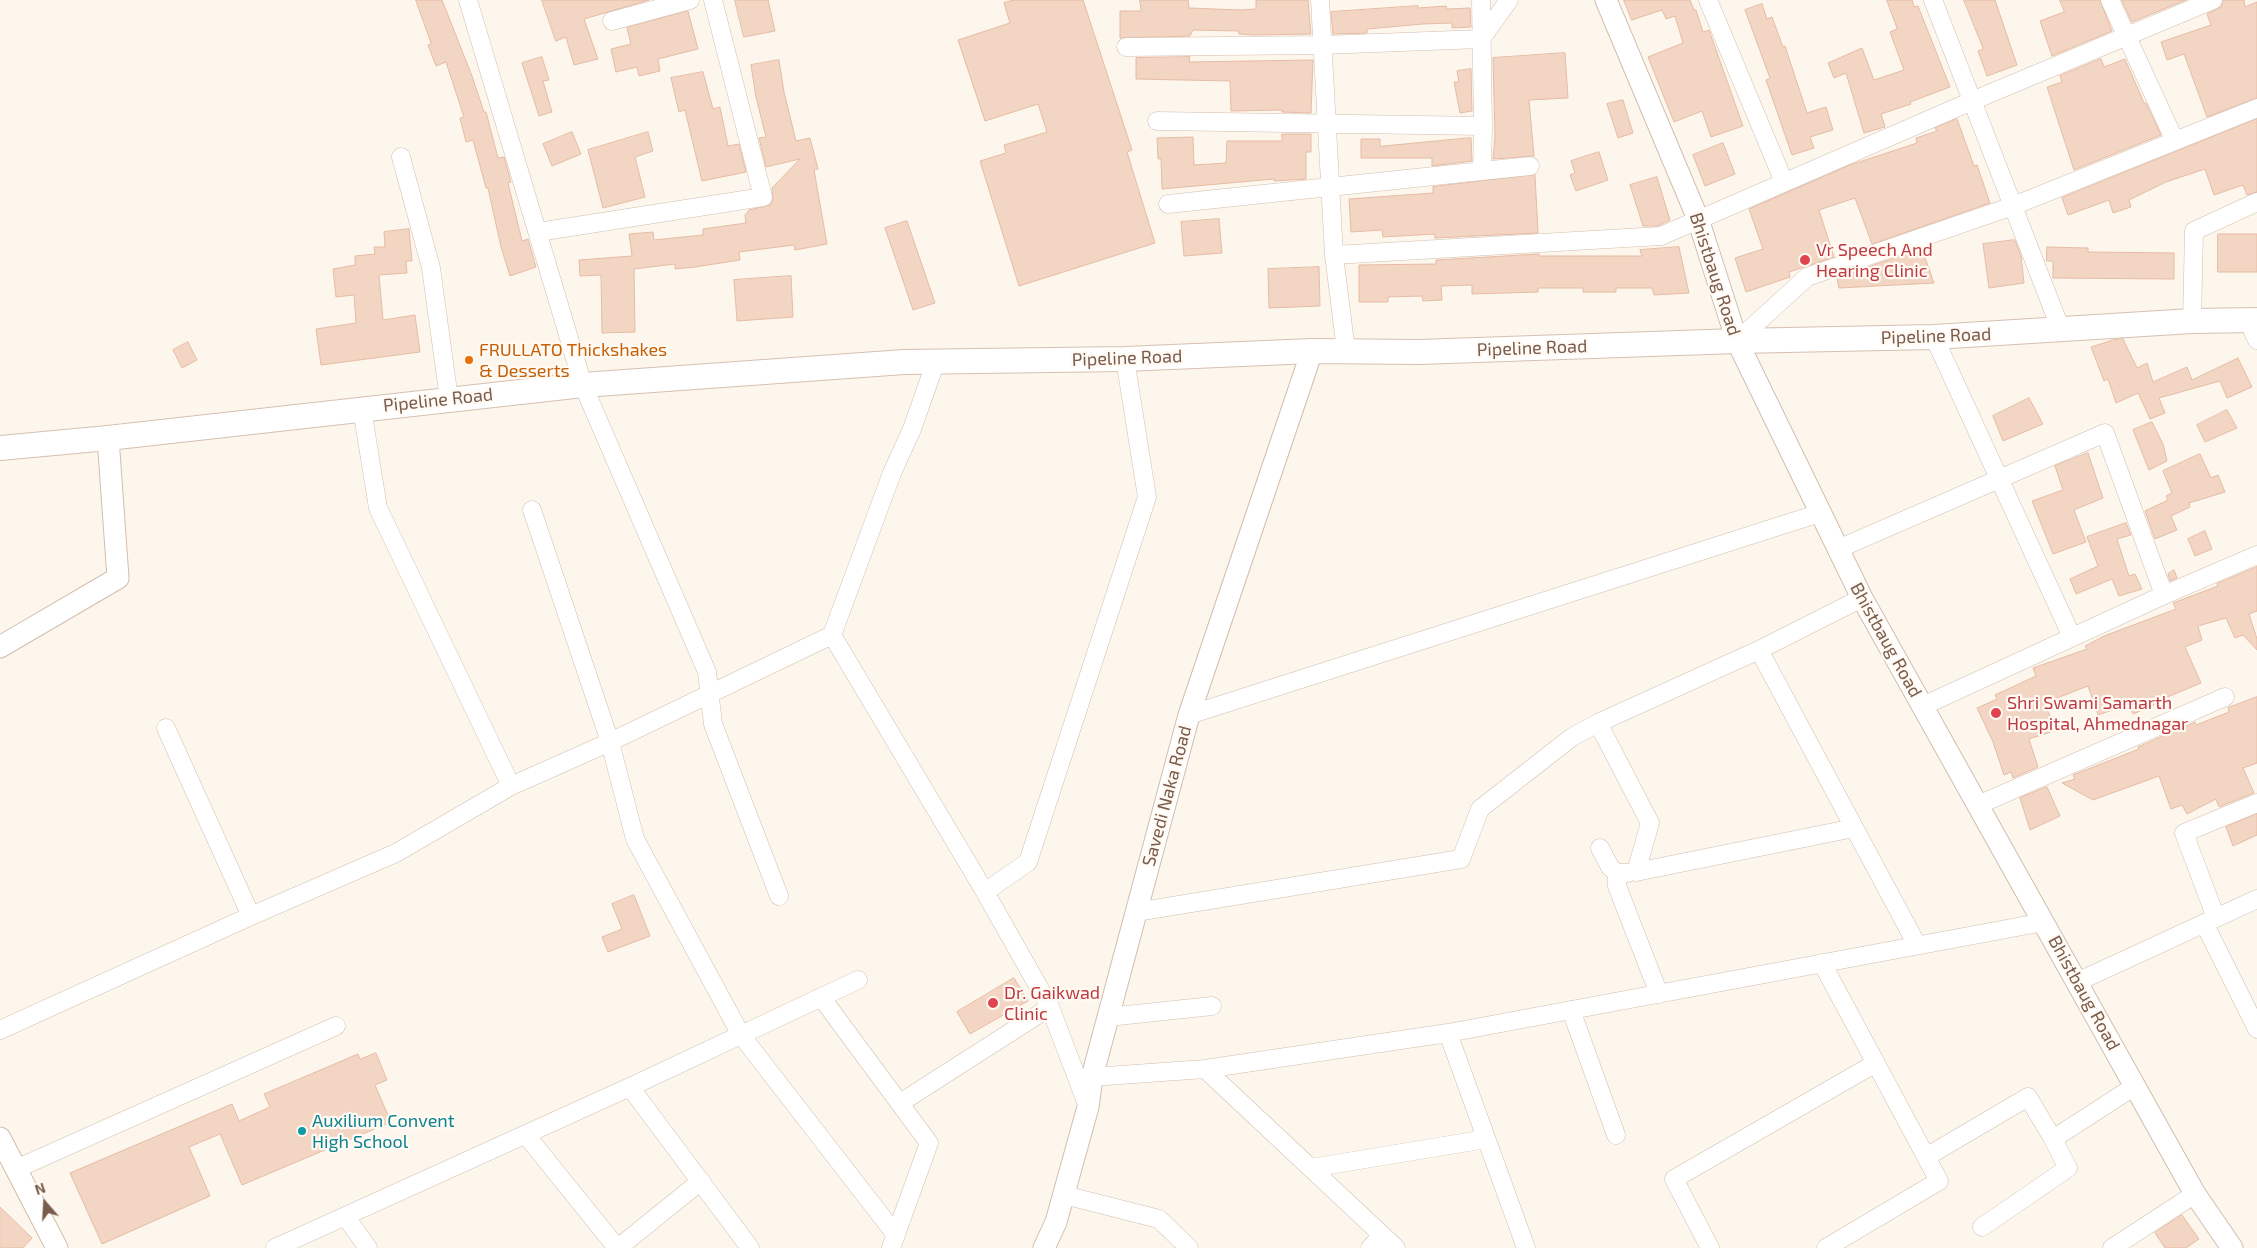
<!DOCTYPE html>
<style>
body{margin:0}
#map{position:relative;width:2257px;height:1248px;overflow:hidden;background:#fdf6ec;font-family:"Exo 2",sans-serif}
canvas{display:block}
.north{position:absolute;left:20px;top:1178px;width:50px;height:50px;-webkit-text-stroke:4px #fffaf3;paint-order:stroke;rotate:341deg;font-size:14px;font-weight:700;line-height:20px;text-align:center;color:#7a5c4d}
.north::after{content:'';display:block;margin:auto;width:18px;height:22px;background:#7a5c4d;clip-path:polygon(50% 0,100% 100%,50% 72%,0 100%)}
</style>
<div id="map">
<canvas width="2257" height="1248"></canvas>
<div class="north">N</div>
</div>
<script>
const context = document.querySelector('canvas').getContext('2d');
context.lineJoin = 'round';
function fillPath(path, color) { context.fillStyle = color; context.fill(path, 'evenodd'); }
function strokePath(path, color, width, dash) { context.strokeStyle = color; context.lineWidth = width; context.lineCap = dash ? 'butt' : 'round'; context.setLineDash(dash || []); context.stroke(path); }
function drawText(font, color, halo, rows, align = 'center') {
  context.font = font + ' "Exo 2",sans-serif'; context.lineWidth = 4.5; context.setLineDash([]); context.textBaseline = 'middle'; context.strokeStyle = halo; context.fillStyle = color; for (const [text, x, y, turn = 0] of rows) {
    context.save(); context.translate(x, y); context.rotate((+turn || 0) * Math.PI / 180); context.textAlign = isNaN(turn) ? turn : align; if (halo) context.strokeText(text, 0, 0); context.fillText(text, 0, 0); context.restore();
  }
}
const building = new Path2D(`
 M416,0H442L472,76L484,112H486L498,158L504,157L511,182L508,183L522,241L528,239L536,267L510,276L501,247L488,188H486L473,140L466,142L460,118L464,117L446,62L436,66L428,45L431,44Z
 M542,0H649L584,19L598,59L574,65L566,37L556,41Z
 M735,0H768L775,31L744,37Z
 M1014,0H1083L1132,150L1127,152L1155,243L1019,286L980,161L1006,153L1004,145L1047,132L1038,104L985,121L958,40L1010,23L1004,3Z
 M1140,0H1188L1189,8L1241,10L1256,9V0H1308L1311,34L1254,35L1239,34V31L1193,30L1190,36L1120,38V11H1141Z
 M1624,0H1690L1694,10H1696L1703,32L1709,30L1743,126L1711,137L1702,111L1674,122L1648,57L1683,43L1675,16L1666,19L1662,10L1632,20Z
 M1887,0H1912L1914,7L1918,6L1950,87L1910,102L1911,104L1881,114L1885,127L1864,133L1846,73L1834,78L1828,63L1862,48L1874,80L1904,70L1890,32L1897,29Z
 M1964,0H1995L2017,65L1987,76L1978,51L1983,49Z
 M2060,0H2100L2112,31L2052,56L2040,21L2064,12Z
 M2122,0H2186L2132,22Z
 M2223,0H2244L2245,7L2257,2V98L2207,117L2184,54L2167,60L2161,42L2211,25L2207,14L2221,7Z
 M1762,4L1767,19L1772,17L1783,47L1785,46L1807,113L1826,107L1833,130L1810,137L1814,148L1792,155L1766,80L1770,78L1745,10Z
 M1418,6V8L1446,6L1447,9L1470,8L1471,27L1452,28V23L1423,24L1367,29V33L1333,34L1331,12Z
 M688,11L698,49L658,59L660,71L639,76L637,67L616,72L611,49L631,44L627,28Z
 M1565,53L1568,98L1529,100L1534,156L1493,159L1495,136L1493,58Z
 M542,57L549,80L543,81L552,112L539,116L522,63Z
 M1190,57L1189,62L1313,60L1311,113L1282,112V110L1231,111L1230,81L1136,79V58Z
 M2101,59L2104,67L2125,59L2144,103H2146L2161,135L2074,170L2047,87L2062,82L2060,76Z
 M779,60L784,92L796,141L810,138L818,169L814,170L827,244L795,250L794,245L739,252L740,260L695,267L675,269V264L634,269L635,332L602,333L601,275L580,276L579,260L632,256L629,234L653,232L654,240L703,235V229L746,223L745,215L749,210L770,205L773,200L772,188L800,159L766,167L759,138L766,137L756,97L751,65Z
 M1471,69L1472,111L1460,113L1454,82H1459L1457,71Z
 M703,72L713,109L720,107L728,146L739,144L746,172L702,181L685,110L679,112L671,78Z
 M1623,100L1633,133L1618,138L1607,104Z
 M1957,119L1974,166L1977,165L1990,203L1872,244L1855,198L1819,210L1834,257L1789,272L1790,277L1746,292L1735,258L1763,249L1749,209L1850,165L1917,143L1916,138L1937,131L1935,128Z
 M2257,119V192L2247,195L2243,185L2214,195L2205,169L2166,182L2129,200L2131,207L2113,213L2109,200L2068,215L2062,198Z
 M572,132L581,154L552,166L543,144Z
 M648,132L653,151L635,157L645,197L603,208L588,150Z
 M1282,134H1311V152H1306V179L1274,181V179L1162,189L1161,159H1158L1157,138L1193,137L1194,165L1226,163L1227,141H1282Z
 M1471,138L1472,161L1432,166V158H1361V139H1380V146Z
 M1723,143L1735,174L1705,186L1693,155Z
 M1599,152L1608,180L1576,191L1570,175L1575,173L1571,161Z
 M1535,175L1538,233L1435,238V234L1383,237L1382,230L1351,232L1349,199L1433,193V187Z
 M1657,177L1670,220L1658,226H1643L1630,185Z
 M1219,219L1222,253L1184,256L1181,222Z
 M907,221L935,303L913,310L885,228Z
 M409,229L412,261H406L407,273L379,275L383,320L415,315L420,352L321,365L316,329L356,323L354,295L336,297L333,269L355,265V256L375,254L374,247H385L384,232Z
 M2218,234H2257V272H2218Z
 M2015,240L2021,256L2024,283L1989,288L1983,244Z
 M1679,247L1689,293L1654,295L1652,288H1616V292H1583V288H1538V292L1472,294V285L1441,286L1442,300L1423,301L1422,296L1388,297V302H1359V265L1436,264V260L1539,254V256H1642L1640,250Z
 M2047,247L2088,248V252L2174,253V279L2053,278V261H2047Z
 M1922,249L1934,283L1839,288L1837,278Z
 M1319,267L1320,306L1269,308L1268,269Z
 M791,276L793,317L737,321L734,280Z
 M2123,339L2137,368L2147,363L2153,382L2187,367L2192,380L2238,358L2252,387L2227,398L2220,381L2159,398L2165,413L2150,419L2138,393L2116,403L2108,379L2104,381L2091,347L2113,340Z
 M188,342L197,360L182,368L173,350Z
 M2029,398L2043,424L2003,441L1993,416Z
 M2227,410L2237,428L2205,442L2197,425Z
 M2152,422L2163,444L2167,461L2149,470L2133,430Z
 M2088,453L2103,498L2074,510L2086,542L2053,554L2032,501L2063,490L2055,466Z
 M2200,454L2211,478L2218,475L2225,492L2189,503L2190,507L2171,516L2177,530L2155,539L2145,511L2168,500L2166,496L2172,493L2163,471Z
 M2126,523L2131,535L2117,539L2129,576L2135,574L2142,589L2119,596L2112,579L2076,594L2070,579L2098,566L2087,537Z
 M2205,531L2212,549L2195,556L2188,539Z
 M2257,567V611L2249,614L2257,639V650L2243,635L2235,638L2226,618L2198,626L2202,640L2185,647L2201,683L2153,703L2154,705L2133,714L2129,704L2098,715L2088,686L2044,703L2057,730L2029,739L2038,767L2013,778L2011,772L2004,775L1993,742L1977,708L1997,699L1995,695L2036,676L2033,668L2087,649L2085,646L2104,636L2176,609L2173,603L2218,586L2217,584Z
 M2174,570L2177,578L2170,581L2168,574Z
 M2257,697V763L2243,768L2254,793L2219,807L2216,799L2187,814L2182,805L2171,809L2159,776L2093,800L2062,783L2075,779L2073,775L2139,749L2138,747L2195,722L2196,725L2229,712L2228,708Z
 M2047,787L2060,816L2030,830L2020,798Z
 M2257,814V835L2233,846L2226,827Z
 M634,895L650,936L608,952L602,937L622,929L612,904Z
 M1014,978L1028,1001L970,1034L957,1012Z
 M376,1053L387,1080L375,1085L391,1122L242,1185L220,1134L189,1147L210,1196L102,1244L70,1173L232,1104L239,1121L270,1107L264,1094L358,1054L360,1059Z
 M0,1207L32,1238L23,1248H0Z
 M2182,1215L2199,1239L2186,1248H2165L2155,1233Z`);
fillPath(building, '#f3d5c3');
strokePath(building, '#e6bba3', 1);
const minor = new Path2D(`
 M468,0L583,385L707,672L713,724L779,896
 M1320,0L1334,255L1346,351
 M1708,0L1784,182
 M1933,0L2061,330
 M2110,0L2175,141
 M612,21L690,0
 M1126,47L1323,45L1481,39L1509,0
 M1157,121L1483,126L1481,0
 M401,157L431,268L449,399
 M1482,171L1530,166
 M1168,204L1482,171L1483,126
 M538,232L763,197L713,0
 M1334,255L1661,236L1972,101L2213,0
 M2192,321L2194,231L2257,202
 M2248,321L2257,340
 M1934,337L2072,637
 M1737,341L1807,277L2013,206L2257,108
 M362,409L378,508L511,786
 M532,510L610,742L635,839L741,1035L896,1235
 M1838,549L2105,433L2164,595L1923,706
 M2164,595L2257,555
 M832,635L985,892L1050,1007L1088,1107
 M1759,650L1917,945
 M1189,715L1820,513
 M1598,723L1759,650L1862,598
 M166,728L251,916L396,853L511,786L610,742L832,635L892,473L912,429L936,361
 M1978,805L2225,697
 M1600,848L1610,867L1617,873H1628
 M1617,873V886L1659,994
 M985,892L1028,862L1147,497L1125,359
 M1136,912L1461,859L1480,809L1572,737L1598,723L1650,823L1636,872L1854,828
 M2216,918L2184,833L2257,803
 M2204,923L2257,1029
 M1822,963L1939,1181L1826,1248
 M2077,982L2257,899
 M821,997L929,1143L891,1248
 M1571,1010L1616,1135
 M1108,1017L1212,1006
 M0,1030L251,916
 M1448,1033L1526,1248
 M1205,1069L1396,1248
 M1092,1077L1205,1069L1448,1033L2044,922
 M630,1087L750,1248
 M900,1103L1050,1007
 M526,1135L617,1248
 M1926,1157L2028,1097L2053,1139L2135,1086
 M1311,1168L1486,1139
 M16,1169L336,1026
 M1064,1195L1159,1219L1189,1248
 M345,1216L368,1248
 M1982,1227L2068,1168L2053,1139
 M275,1248L630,1087L858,980
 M618,1248L701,1181
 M1370,1248L1382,1235
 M1710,1248L1674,1179L1876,1063
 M2112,1248L2195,1194`);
const tertiary = new Path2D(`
 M1606,0L1698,219L1737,341L1862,598L2195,1194L2232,1248
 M0,647L118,578L108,438
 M0,1138L57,1248
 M1044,1248L1056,1222L1088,1107L1092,1077L1189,715L1312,351`);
const secondary = new Path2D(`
 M0,448L108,438L583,385L904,362L1125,359L1312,351L1419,352L1737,341L1934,337L2192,321L2257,320`);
strokePath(minor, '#d1beb0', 19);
strokePath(tertiary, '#d1beb0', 23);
strokePath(secondary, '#d6c0b0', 26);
strokePath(minor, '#fff', 18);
strokePath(tertiary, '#fff', 21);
strokePath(secondary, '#fff', 24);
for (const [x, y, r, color] of [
 [1805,260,6,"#e0444e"],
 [469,360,5,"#e8710a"],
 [1996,713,6,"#e0444e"],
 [993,1003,6,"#e0444e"],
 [302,1131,5,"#0f9aa8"]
]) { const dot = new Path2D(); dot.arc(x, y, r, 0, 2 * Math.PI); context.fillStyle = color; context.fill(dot); strokePath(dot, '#fffaf3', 2); }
drawText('18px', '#be3a42', '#fffaf3', [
 ["Vr Speech And",1816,250],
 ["Hearing Clinic",1816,271],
 ["Shri Swami Samarth",2007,703],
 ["Hospital, Ahmednagar",2007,724],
 ["Dr. Gaikwad",1004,993],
 ["Clinic",1004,1014]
], 'left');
drawText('18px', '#7a5c4d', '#fffaf3', [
 ["Bhistbaug Road",1715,274,72],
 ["Pipeline Road",1936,336,-2],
 ["Pipeline Road",1532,348,-2],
 ["Pipeline Road",1127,358,-2],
 ["Pipeline Road",438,400,-6],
 ["Bhistbaug Road",1886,640,61],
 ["Savedi Naka Road",1167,796,-75],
 ["Bhistbaug Road",2084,993,61]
]);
drawText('18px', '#c56008', '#fffaf3', [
 ["FRULLATO Thickshakes",479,350],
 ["& Desserts",479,371]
], 'left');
drawText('18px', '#0d838f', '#fffaf3', [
 ["Auxilium Convent",312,1121],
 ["High School",312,1142]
], 'left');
</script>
